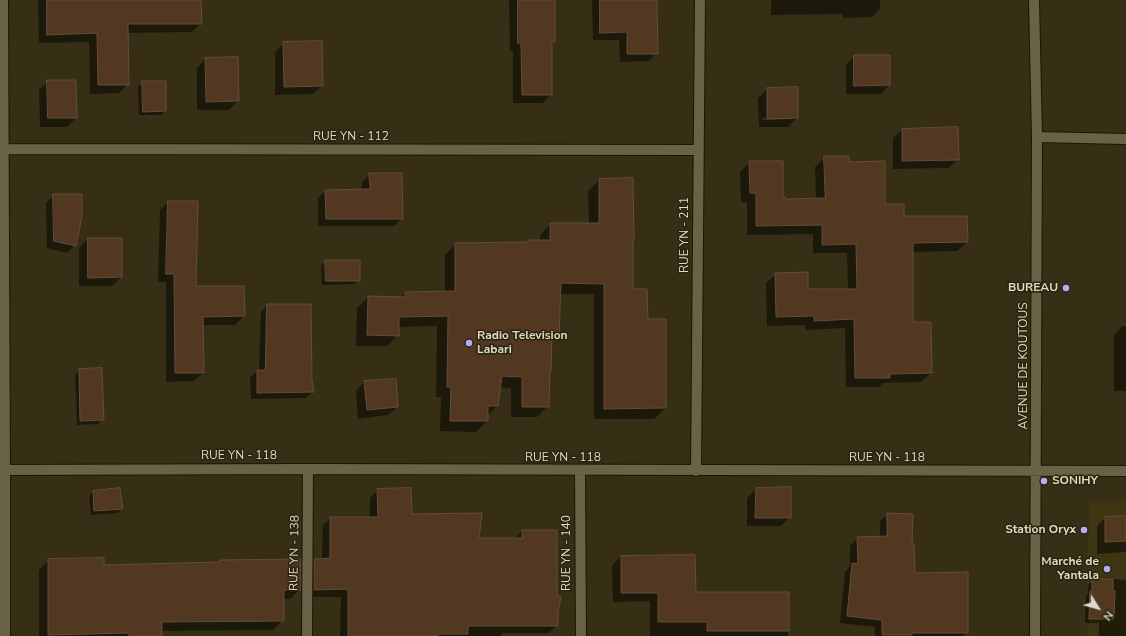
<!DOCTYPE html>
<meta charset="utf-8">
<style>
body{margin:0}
#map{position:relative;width:1126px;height:636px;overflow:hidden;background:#362f15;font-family:"Nunito Sans",sans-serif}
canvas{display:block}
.north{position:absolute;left:1078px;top:588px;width:40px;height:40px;-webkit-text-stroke:3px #2c250b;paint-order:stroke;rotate:127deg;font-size:11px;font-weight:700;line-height:16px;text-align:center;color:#dedacb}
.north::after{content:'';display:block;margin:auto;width:14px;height:18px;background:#dedacb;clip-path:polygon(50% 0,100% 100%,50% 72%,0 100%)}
</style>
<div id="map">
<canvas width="1126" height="636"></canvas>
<div class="north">N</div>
</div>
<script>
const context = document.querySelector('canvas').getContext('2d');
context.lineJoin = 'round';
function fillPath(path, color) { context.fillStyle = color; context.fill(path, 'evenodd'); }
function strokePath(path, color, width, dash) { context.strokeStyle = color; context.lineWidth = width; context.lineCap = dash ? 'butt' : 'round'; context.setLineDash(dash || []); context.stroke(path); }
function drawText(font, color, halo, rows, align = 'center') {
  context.font = font + ' "Nunito Sans",sans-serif'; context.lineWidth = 3; context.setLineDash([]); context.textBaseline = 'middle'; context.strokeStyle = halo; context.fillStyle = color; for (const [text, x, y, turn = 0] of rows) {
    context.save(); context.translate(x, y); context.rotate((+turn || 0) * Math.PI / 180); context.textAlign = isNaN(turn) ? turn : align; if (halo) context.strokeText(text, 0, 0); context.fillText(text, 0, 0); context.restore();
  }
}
fillPath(new Path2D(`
 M1089,501H1126V636H1087Z`), '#3e3513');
fillPath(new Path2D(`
 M40,0H200L201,23L192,32L127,33L128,84L119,93L90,94L89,42L39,43L38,1Z
 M509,0H554V42L551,45V94L543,103H513V51H510Z
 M593,0H656L657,53L649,61L620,62L619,40H593L592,2Z
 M771,0H880V9L872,17L843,18V14L771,15Z
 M284,43L322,86L313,94L275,95V52Z
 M854,56L889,85L881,94H846V65Z
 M205,59L238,101L229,110H197V68Z
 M48,81L76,118L67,127H40L39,90Z
 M143,82L165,111L161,115H139L138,86Z
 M797,88V118L788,127H759L758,98L767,89ZM789,117V119L762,120V118Z
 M902,130L958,159L949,168L893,169V138Z
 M825,157L848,163L884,205L903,217H966L967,242L957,251L912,252V324L931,373L921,382L883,383L879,387H846L845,328L805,330V325L767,326L766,283L776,274L808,290H848L847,253H813V234L747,235V202H741L740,172L750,162L784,200H816L815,167Z
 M370,174L402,218L394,226H318V198L326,190H362V182Z
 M632,179L633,240L632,242V290L647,320L665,408L654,419H594V294H559L558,335L551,342L550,371L549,373L548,406L537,417H511V388L499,387L497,406L487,416V421L476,432L440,431L441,397H436L437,326L398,327V335L387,346H356L357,308L368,297L400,298L405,293L445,292V255L456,244L526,243L528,241H540V235L551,224H589L588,191L599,180Z
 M54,195L75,245L67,253L47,248L46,203Z
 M168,202L195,287L244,316L235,325H203V373L194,381L166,382V282H158L160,210Z
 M88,239H121V277L112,286H79V248Z
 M326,261L359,280L354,284L322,285L321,266Z
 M267,305L311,380L313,391L306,398L251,399L250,378L257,371H259L261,312Z
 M1122,326H1126V391H1114V335Z
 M80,370L103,419L98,424L77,425L75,374Z
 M364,382L397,407L388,415L358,419L356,391Z
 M756,489L790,517L781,526H747V498Z
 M378,490L411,515L478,539H514L522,531H556L557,625L549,633H502V636H340L341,597H306V567L314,560L322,559L323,525L331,518H370V498Z
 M93,492L122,509L117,513L91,515L89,496Z
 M888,514L911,545L914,574L967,632L963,636H875V627L840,623L845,572L850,566V546L857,538L880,537V521Z
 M1126,517V552L1097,554V526L1105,518Z
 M694,556L695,593H788V636H650V601L613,602L612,565L621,557Z
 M49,560L103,566L218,563L221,561L300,589L290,599H283V620L273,630L161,631V636H39V570Z
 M1106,578L1126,580V636H1099V623H1085L1086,596L1088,594V585L1092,580H1104Z`), '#0007');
const building = new Path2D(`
 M47,0H201L202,24H128L129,85H98L97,33L47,35Z
 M518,0H555V42H552V95H522L521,43H518Z
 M600,0H657L658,54H627V32L600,33Z
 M322,41L323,86L284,87L283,42Z
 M854,55H890V85L854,86Z
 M238,57L239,101L206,102L205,58Z
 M47,80H76L77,118H48Z
 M142,81H166V111L143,112Z
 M798,87V118L767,119V88Z
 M958,127L959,160L902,161V129Z
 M824,156H849V162L885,161V204H904V216H967L968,242L913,243V322H931L932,373L890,374V378H855L854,319L814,321V316L776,317L775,273L808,272V289H857L856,244L822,245V225L756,226V193H750L749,161H783V197H785V199L825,198Z
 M369,173H402L403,219H326L325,190L370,189Z
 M633,178L634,240H633V289H647L648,319H666V408L604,409V284L561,283L559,336L552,335L551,371H550L549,407H522V377L502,376L498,406H488V421H450L451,387H447L448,316L399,317V336L367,335L368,296L405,297V292L455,291V243L528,242V240H550V223H599V179Z
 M53,194H82V217L76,246L54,241Z
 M168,201H198L196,286H244L245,316L203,317L204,373H175L174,274H166Z
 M88,238H122V277L88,278Z
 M325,260H360V281H326Z
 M267,304H311L312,380L314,392L257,393V370H265Z
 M102,368L104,420L80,421L79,369Z
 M396,379L398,407L367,410L364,381Z
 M791,487V518H755L756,488Z
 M120,488L123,509L94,511L93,491Z
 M411,488L412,514L482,513L479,538H522V530H557V596L561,597L558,612V626H468V634H438V636H348V589L314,590V559L330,558V517H378L377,489Z
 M887,513L913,514L912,544H914L915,573L968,572V633H912V635H882V620L847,616L852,563L858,564L857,537L887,536Z
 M1126,516V541L1105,542V517Z
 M695,555L696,592H789V631H707V622H658V593H621V556Z
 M104,558V565L220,562V560L301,559V590H284V621L162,622V636H129V633L48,635V559Z
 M1092,579H1113V591H1115L1114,619H1089L1090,591H1092Z`);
fillPath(building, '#523821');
strokePath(building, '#634d3a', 1);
const street = new Path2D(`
 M3,0L5,470V636
 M1034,0L1037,137L1035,636
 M1037,137L1126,139
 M0,149L698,150
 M0,470L308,469L1126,471
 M580,471L581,636
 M696,471L700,0
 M307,636L308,469`);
strokePath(street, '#1d1600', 12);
strokePath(street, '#6a6247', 10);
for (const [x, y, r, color] of [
 [1066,288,4,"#b5acf8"],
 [469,343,4,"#b5acf8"],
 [1044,481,4,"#b5acf8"],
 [1084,530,4,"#b5acf8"],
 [1107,569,4,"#b5acf8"]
]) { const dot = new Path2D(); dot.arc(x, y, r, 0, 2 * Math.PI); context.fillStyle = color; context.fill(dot); strokePath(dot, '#2c250b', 1.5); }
drawText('12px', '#dedacb', '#2c250b', [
 ["RUE YN - 112",351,137],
 ["RUE YN - 211",685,235,-90],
 ["AVENUE DE KOUTOUS",1024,366,-90],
 ["RUE YN - 118",239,456],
 ["RUE YN - 118",563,458],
 ["RUE YN - 118",887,458],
 ["RUE YN - 138",295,553,-89],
 ["RUE YN - 140",567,553,-90]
]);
drawText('bold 12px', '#dedacb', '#2c250b', [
 ["BUREAU",1058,288],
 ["Radio Television",477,336,"left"],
 ["Labari",477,350,"left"],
 ["SONIHY",1052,481,"left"],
 ["Station Oryx",1076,530],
 ["Marché de",1099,562],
 ["Yantala",1099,576]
], 'right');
</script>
